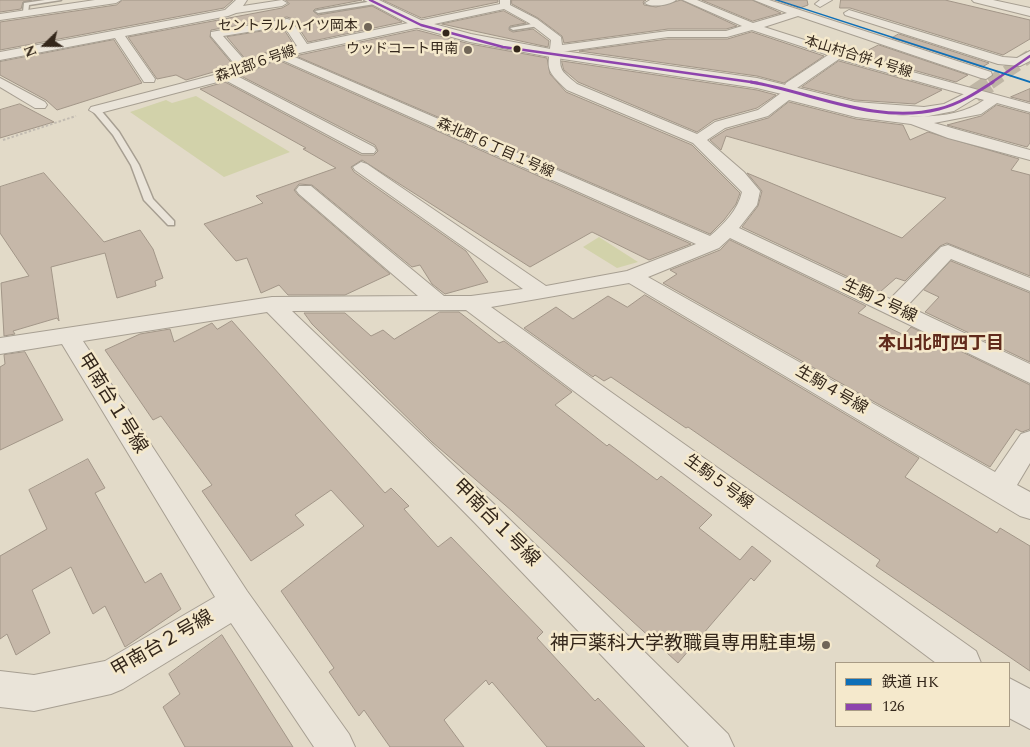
<!DOCTYPE html>
<meta charset="utf-8">
<style>
body{margin:0}
#map{position:relative;width:1030px;height:747px;overflow:hidden;background:#e2dac8;font-family:Spectral,"Noto Sans JP",serif}
canvas{display:block}
.legend{position:absolute;left:835px;top:662px;width:175px;height:65px;box-sizing:border-box;background:#f5e9cc;border:1px solid #a89b85;margin:0;padding:6px 9px;list-style:none;font-size:15px;color:#34271b}
.legend li{display:flex;align-items:center;gap:10px;height:25px}
.legend b{width:25px;border:1px solid #a89b85}
.north{position:absolute;left:20px;top:20px;width:50px;height:50px;-webkit-text-stroke:4px #f5e9cc;paint-order:stroke;rotate:248deg;font-size:14px;font-weight:700;line-height:20px;text-align:center;color:#34271b}
.north::after{content:'';display:block;margin:auto;width:18px;height:22px;background:#34271b;clip-path:polygon(50% 0,100% 100%,50% 72%,0 100%)}
</style>
<div id="map">
<canvas width="1030" height="747"></canvas>
<ul class="legend">
<li><b style="height:6px;background:#0d6fb8"></b>鉄道 HK</li>
<li><b style="height:6px;background:#8e44ad"></b>126</li>
</ul>
<div class="north">N</div>
</div>
<script>
const context = document.querySelector('canvas').getContext('2d');
context.lineJoin = 'round';
function fillPath(path, color) { context.fillStyle = color; context.fill(path, 'evenodd'); }
function strokePath(path, color, width, dash) { context.strokeStyle = color; context.lineWidth = width; context.lineCap = dash ? 'butt' : 'round'; context.setLineDash(dash || []); context.stroke(path); }
function drawText(font, color, halo, rows, align = 'center') {
  context.font = font + ' Spectral,"Noto Sans JP",serif'; context.lineWidth = 5; context.setLineDash([]); context.textBaseline = 'middle'; context.strokeStyle = halo; context.fillStyle = color; for (const [text, x, y, turn = 0] of rows) {
    context.save(); context.translate(x, y); context.rotate((+turn || 0) * Math.PI / 180); context.textAlign = isNaN(turn) ? turn : align; if (halo) context.strokeText(text, 0, 0); context.fillText(text, 0, 0); context.restore();
  }
}
fillPath(new Path2D(`
 M196,96L290,152L224,177L130,112L166,100L172,103Z
 M599,237L638,262L617,268L583,247Z`), '#d2d2aa');
const building = new Path2D(`
 M0,0H32L23,2L21,9L0,12Z
 M123,0H233L224,8L0,50V22L116,5Z
 M286,0H362L315,9L313,11L318,15L372,6L402,22L308,42L293,19L287,17L211,30L210,37L234,66L186,80L176,75L157,79L128,37L282,8L289,4Z
 M383,0H498V2L422,18Z
 M512,0H646L643,2L644,5L656,7L681,0L737,26L726,29H668L564,43L562,36L538,18L512,4Z
 M702,0H752L781,13L753,21Z
 M775,0H807L808,5L800,8Z
 M841,0H945L1030,20V39L1003,55L850,8H840Z
 M504,11L526,23L510,26L509,30L513,32L533,29L549,41L548,47L442,24Z
 M283,28L294,45L274,49L247,61L227,37Z
 M417,30L470,44L547,58L550,74L566,92L692,145L740,193L736,204L724,220L710,234L296,56Z
 M752,32L824,56L784,83L757,76L579,51L668,39H727Z
 M899,34L989,63L982,67L892,38Z
 M114,40L142,83L57,110L46,100L0,75V62Z
 M879,45L968,75L956,82L859,55Z
 M278,60L691,244L649,260L592,232L530,267L362,160L351,167L354,172L466,251L488,282L445,294L432,284L420,265L412,267L312,185L299,184L294,190L298,195L390,274L345,295H288L279,285L261,293L247,258L236,261L204,224L263,203L256,196L336,168L303,149L306,148L200,89L225,82L361,155H374L378,151L375,145L241,76Z
 M562,61L757,90L776,95L757,108L714,120L697,132L578,82L564,70Z
 M839,61L942,90L915,104L855,100L802,87Z
 M1030,89V102L1011,97Z
 M789,102L856,119L903,125L910,140L928,132L1019,159L1011,170L1030,175V276L947,243L940,246L905,281L896,278L880,292L742,227L758,206L762,191L747,173L902,238L946,198L726,136L721,150L710,140L726,130L768,118Z
 M20,104L54,122L0,138V110Z
 M997,105L1030,114V143L1027,147L947,125L981,116Z
 M44,173L104,242L140,230L153,249L163,278L155,281L156,286L117,298L105,253L51,267L59,321L57,318L13,331L15,334L4,336L1,283L29,276L0,233V187Z
 M730,240L866,306L858,313L904,335L911,327L1030,385V429L1022,432L1016,429L990,467L663,283L677,274L670,270L720,250Z
 M951,261L1030,293V362L925,312L939,297L924,290Z
 M645,295L919,458L905,477L997,533L1000,528L1030,546V671L876,566L880,560L688,427L686,428L611,377L604,381L595,375L593,377L524,328L556,307L573,319L608,296L627,307Z
 M440,312H459L499,343L504,341L572,392L555,405L607,446L609,444L657,480L661,476L712,515L699,528L740,560L752,546L771,561L754,581L751,578L678,663L512,511L432,442L312,324L304,313H345L371,336L383,330L394,339Z
 M232,321L385,493L391,488L409,506L404,509L438,547L451,537L543,632L537,638L595,701L598,698L645,747H547L492,682L489,685L486,680L444,720L464,747H390L364,710L359,716L329,672L334,668L281,591L364,526L331,490L295,515L304,525L251,561L202,491L212,485L161,416L153,420L105,350L140,334L170,329L174,342L212,323L217,329Z
 M25,352L63,420L0,450V367L5,364L4,355Z
 M88,459L105,488L95,493L145,583L161,573L181,609L125,647L105,606L93,614L71,567L32,590L50,633L16,655L7,634L0,639V556L47,529L29,490Z
 M222,635L293,747H185L163,707L180,694L169,674Z`);
fillPath(building, '#c6b8a9');
strokePath(building, '#a29688', 1);
strokePath(new Path2D(`
 M990,83L1030,56`), '#bfb6a5', 13, [13, 7]);
strokePath(new Path2D(`
 M974,94L992,82`), '#bfb6a5', 18, [18, 9]);
const service = new Path2D(`
 M45,0H61L29,5L28,13L23,12L24,3Z
 M373,1L375,4L318,13L315,11Z
 M537,23L539,26L513,30L510,28Z
 M93,108H99L119,132L139,165L153,199L174,221V225H168L144,200L131,165L113,135L92,110Z`);
const minor = new Path2D(`
 M95,0H121L116,3L0,20V14Z
 M236,0H247L243,6L282,0L287,3L282,6L236,13L228,16L125,36L155,79L154,82H144L115,38L0,60V52L225,10Z
 M500,0H510V5L537,19L561,37L562,45L668,31H726L742,26L683,0H697L753,23L787,13L754,0H769L991,72L992,75L986,79L981,78L798,16L764,27L861,58L1030,104V112L997,103L981,114L934,123L1030,150V160L948,138L911,124L856,117L789,100L768,116L725,128L707,140L744,172L760,191L757,205L739,228L890,299L941,247L948,245L1030,278V291L951,259L907,306L1030,364V383L730,238L719,248L648,277L995,472L1021,434L1030,431V463L1017,485L1030,492V519L1020,516L629,283L491,307L976,651L981,663H936L466,310L292,311L495,505L728,734L734,747H689L475,523L267,312L83,341L247,591L349,734L355,747H314L231,623L123,689L111,694L34,711L0,707V671L34,675L105,661L215,597L62,344L0,354V338L272,297L418,296L299,194L296,190L299,186H311L444,296H471L523,289L355,170L353,167L361,162L367,164L546,286L627,271L696,244L278,58L237,76L374,147L376,150L374,153H362L225,80L96,114L89,110L91,107L222,73L237,67L211,36V32L287,19L291,20L307,44L500,4ZM504,9L529,23L551,40C548,70 544,68 567,90L693,143L742,192C738,210 724,224 710,236L290,55ZM284,26L297,46L274,51L247,63L223,36ZM752,30L828,55L786,83L781,93L758,110L715,122L697,134L577,84C563,72 558,71 561,52L668,37H727ZM839,59L984,100C936,134 847,107 795,93L797,88Z
 M676,0C670,5 651,8 645,3L650,0Z
 M820,0H832L820,7L815,4Z
 M849,10L1003,57L1017,58L1030,51V61L1020,66L998,64L845,15L844,13Z
 M0,78L45,102L47,105L45,108H35L0,87Z
 M1009,678L1030,689V729L1009,718Z`);
const tertiary = new Path2D(`
 M364,0H379L423,21L471,34L556,50L757,78L855,102L924,107L944,104L974,89L982,94L954,111L924,117L855,112L757,88L556,58L470,42L415,27Z
 M972,0H993L1030,8V16L974,2Z`);
strokePath(service, '#a79f92', 3);
strokePath(minor, '#a79f92', 2);
strokePath(tertiary, '#a79f92', 2);
strokePath(new Path2D(`
 M3,140L76,116`), '#c2bbb1', 2, [2.5, 2]);
fillPath(service, '#eae4d9');
fillPath(minor, '#eae4d9');
fillPath(tertiary, '#eae4d9');
strokePath(new Path2D(`
 M370,0L421,25L503,47L758,83
 M991,83L1030,56`), '#8e44ad', 2.5);
strokePath(new Path2D(`
 M751,82C811,92 876,125 939,109C959,104 976,93 993,82`), '#8e44ad', 3);
fillPath(new Path2D(`
 M775,0H779L1030,81V83Z`), '#0d6fb8');
for (const [x, y, r, color] of [
 [368,27,5,"#716658"],
 [446,33,4.5,"#34271b"],
 [517,49,4.5,"#34271b"],
 [468,50,5,"#716658"],
 [826,645,5,"#716658"]
]) { const dot = new Path2D(); dot.arc(x, y, r, 0, 2 * Math.PI); context.fillStyle = color; context.fill(dot); strokePath(dot, '#f5e9cc', 2); }
drawText('14px', '#34271b', '#f5e9cc', [
 ["セントラルハイツ岡本",358,27],
 ["ウッドコート甲南",458,50]
], 'right');
drawText('14px', '#34271b', '#f5e9cc', [
 ["本山村合併４号線",858,58,17],
 ["森北部６号線",256,65,-19],
 ["森北町６丁目１号線",495,149,24]
]);
drawText('16px', '#34271b', '#f5e9cc', [
 ["生駒２号線",879,302,25],
 ["生駒４号線",831,391,30],
 ["生駒５号線",718,483,36]
]);
drawText('bold 18px', '#602a1b', '#f5e9cc', [
 ["本山北町四丁目",941,345]
]);
drawText('19px', '#34271b', '#f5e9cc', [
 ["甲南台１号線",111,404,58],
 ["甲南台１号線",495,524,45],
 ["甲南台２号線",163,645,-30]
]);
drawText('19px', '#34271b', '#f5e9cc', [
 ["神戸薬科大学教職員専用駐車場",816,645]
], 'right');
</script>
